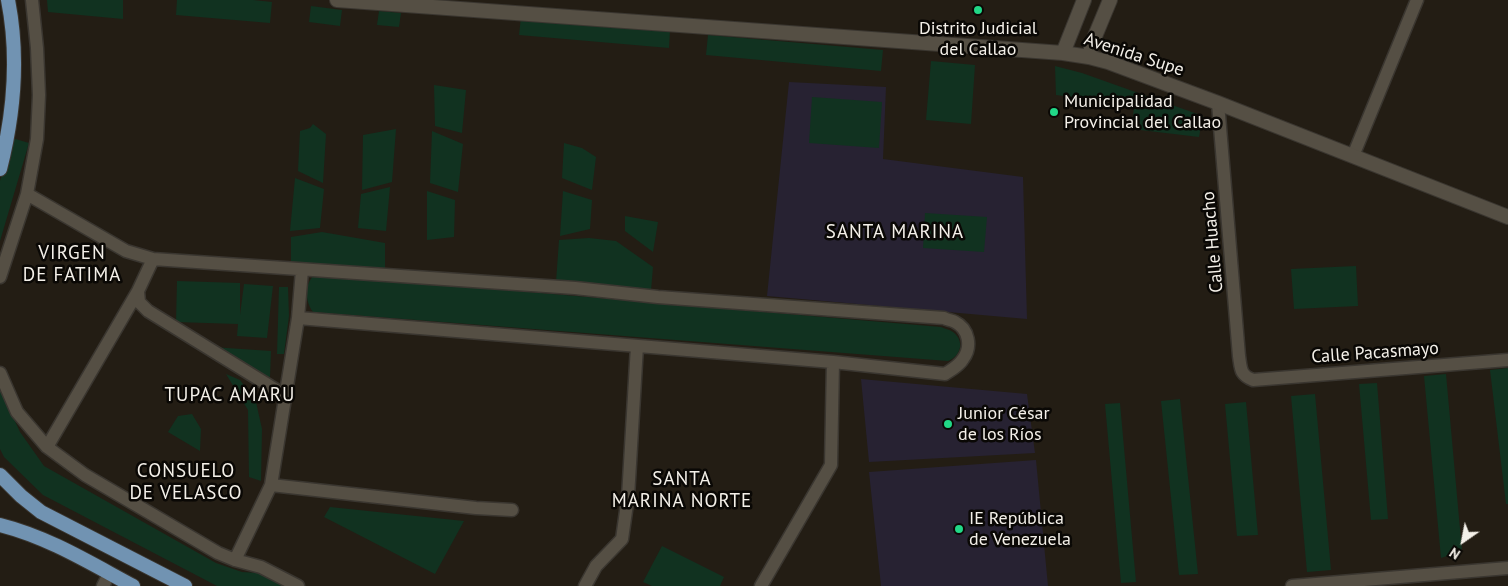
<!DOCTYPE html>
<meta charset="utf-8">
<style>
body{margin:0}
#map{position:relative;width:1508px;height:586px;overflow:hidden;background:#231d14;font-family:"PT Sans",sans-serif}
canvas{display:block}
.north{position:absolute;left:1438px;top:516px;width:50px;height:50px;-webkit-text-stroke:4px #0a0805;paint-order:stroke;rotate:213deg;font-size:14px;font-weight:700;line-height:20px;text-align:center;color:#f4f0e9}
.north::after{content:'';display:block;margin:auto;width:18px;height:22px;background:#f4f0e9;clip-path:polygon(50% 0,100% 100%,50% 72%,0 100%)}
</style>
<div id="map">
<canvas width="1508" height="586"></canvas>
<div class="north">N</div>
</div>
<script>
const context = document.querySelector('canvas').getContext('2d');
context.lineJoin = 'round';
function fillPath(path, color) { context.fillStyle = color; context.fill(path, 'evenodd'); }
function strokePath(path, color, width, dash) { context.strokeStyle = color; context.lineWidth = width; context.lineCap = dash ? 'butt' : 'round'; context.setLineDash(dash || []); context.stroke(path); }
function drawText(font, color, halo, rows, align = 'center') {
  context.font = font + ' "PT Sans",sans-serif'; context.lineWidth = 5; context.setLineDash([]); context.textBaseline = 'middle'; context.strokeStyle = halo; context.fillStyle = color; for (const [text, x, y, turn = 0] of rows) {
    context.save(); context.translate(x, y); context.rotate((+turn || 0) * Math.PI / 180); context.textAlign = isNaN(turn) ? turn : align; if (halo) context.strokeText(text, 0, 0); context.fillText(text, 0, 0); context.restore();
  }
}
fillPath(new Path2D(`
 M789,82L886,87L883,159L1023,177L1027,319L767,296Z
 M861,379L1027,394L1035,453L869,462Z
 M1036,460L1048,586H881L869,472Z`), '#272232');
fillPath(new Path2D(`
 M47,0H123V19L48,12Z
 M177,0H253L272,2L270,23L176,15Z
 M311,6L342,10L340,26L309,22Z
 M379,11L401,13L399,27L377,25Z
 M521,17L670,30L669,48L519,35Z
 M708,35L883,50L881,71L706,55Z
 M931,61L975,65L971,124L926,120Z
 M1055,66L1082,73L1203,116L1199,137L1132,129L1134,105L1056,95Z
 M434,85L466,90L462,133L435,126Z
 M812,97L882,102L879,148L809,143Z
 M313,124L326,134L323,183L298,171L300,131L310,128Z
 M396,129L392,182L362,190L363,135Z
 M432,131L463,144L458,192L430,183Z
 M12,138L29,143L0,241V181Z
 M564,143L582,148L596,157L592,190L562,178Z
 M295,178L324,189L320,228L290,231Z
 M390,187L386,231L358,228L361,194Z
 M427,191L455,200L454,237L427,240Z
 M563,191L592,200L590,229L560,236Z
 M925,213L987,217L984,252L923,248Z
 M625,216L658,222L653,252L625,231Z
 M322,232L385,243V268L291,263V237Z
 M589,238L616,241L653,267L651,291L556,282L559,240Z
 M1356,266L1358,306L1294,309L1291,269Z
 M314,275L446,285L941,327C945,329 949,329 953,332C965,341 961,356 948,361L313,312C305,301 304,285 314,275Z
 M177,281L240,283V315L244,284L273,286L267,338L237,336L238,324L176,322Z
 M279,287H288L289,316L284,354H277Z
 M212,347L271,351L270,377L259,376Z
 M1508,368V504H1506L1490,370Z
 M226,374L240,380L256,402L262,429L261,481L249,477L248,410Z
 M1446,374L1462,551L1441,558L1424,376Z
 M1377,383L1388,519L1371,520L1359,384Z
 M0,389L20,432L44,466L216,563L242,572L259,573L284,586H217L43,495L4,457L0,449Z
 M1315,394L1331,570L1307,572L1291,396Z
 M1180,399L1198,574L1179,575L1161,401Z
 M1246,402L1258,535L1237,536L1225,404Z
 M1120,403L1136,582L1121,583L1105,404Z
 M192,414L201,429L200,451L168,432L178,416Z
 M330,507L464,521L435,574L324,517Z
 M662,546L724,577L720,586H652L643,582Z`), '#113220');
const minor = new Path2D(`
 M1218,103L1239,356C1241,369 1240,375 1253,380L1508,360
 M1353,156L1417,0
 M27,194L126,251L153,259L575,288L658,297L944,318C947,320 952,320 955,322C969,329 972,347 963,359C959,366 951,370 945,374L833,362L298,318
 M0,277L27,194L37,139L39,95L37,48L32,0
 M138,291L139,302L148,311L286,396
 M0,373L17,412L47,447L85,475L218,553L235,560L261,567L298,586
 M47,447L138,291L153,259
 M271,485L476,508L512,510
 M235,560L271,485L298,318L302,270
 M103,586L109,574
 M585,586L596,566L622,539L628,497L637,346
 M761,586L831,465L833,362
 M1292,586L1508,568`);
const tertiary = new Path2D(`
 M337,0L1063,53L1089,57L1108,62L1218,103L1508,217
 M1063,53L1084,0
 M1089,57L1093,41L1110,0`);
const primary = new Path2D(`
 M0,169C14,114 19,56 8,0
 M0,475L21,496L41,512L185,586
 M0,525C48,537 90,563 133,586`);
strokePath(minor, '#3a3630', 15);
strokePath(tertiary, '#3a3630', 16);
strokePath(primary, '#3a3630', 16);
strokePath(minor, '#554f44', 12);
strokePath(tertiary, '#554f44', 14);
strokePath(primary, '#7193b2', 14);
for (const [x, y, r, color] of [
 [978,10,5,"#21d887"],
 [1054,112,5,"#21d887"],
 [948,424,5,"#21d887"],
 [959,529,5,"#21d887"]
]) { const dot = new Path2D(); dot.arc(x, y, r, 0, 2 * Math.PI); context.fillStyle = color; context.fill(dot); strokePath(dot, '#0a0805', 2); }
drawText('18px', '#f4f0e9', '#0a0805', [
 ["Distrito Judicial",978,29,"center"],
 ["del Callao",978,50,"center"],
 ["Municipalidad",1064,102],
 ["Provincial del Callao",1064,123],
 ["Junior César",958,414],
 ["de los Ríos",958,435],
 ["IE República",969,519],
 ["de Venezuela",969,540]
], 'left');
drawText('18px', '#f4f0e9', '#0a0805', [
 ["Avenida Supe",1134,55,18],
 ["Calle Huacho",1213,242,-95],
 ["Calle Pacasmayo",1375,353,-4]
]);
context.letterSpacing = '1px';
drawText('19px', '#f4f0e9', '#0a0805', [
 ["SANTA MARINA",895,233],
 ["VIRGEN",72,254],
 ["DE FATIMA",72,276],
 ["TUPAC AMARU",230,396],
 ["CONSUELO",186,472],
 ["DE VELASCO",186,494],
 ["SANTA",682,480],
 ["MARINA NORTE",682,502]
]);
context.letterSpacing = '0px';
</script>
